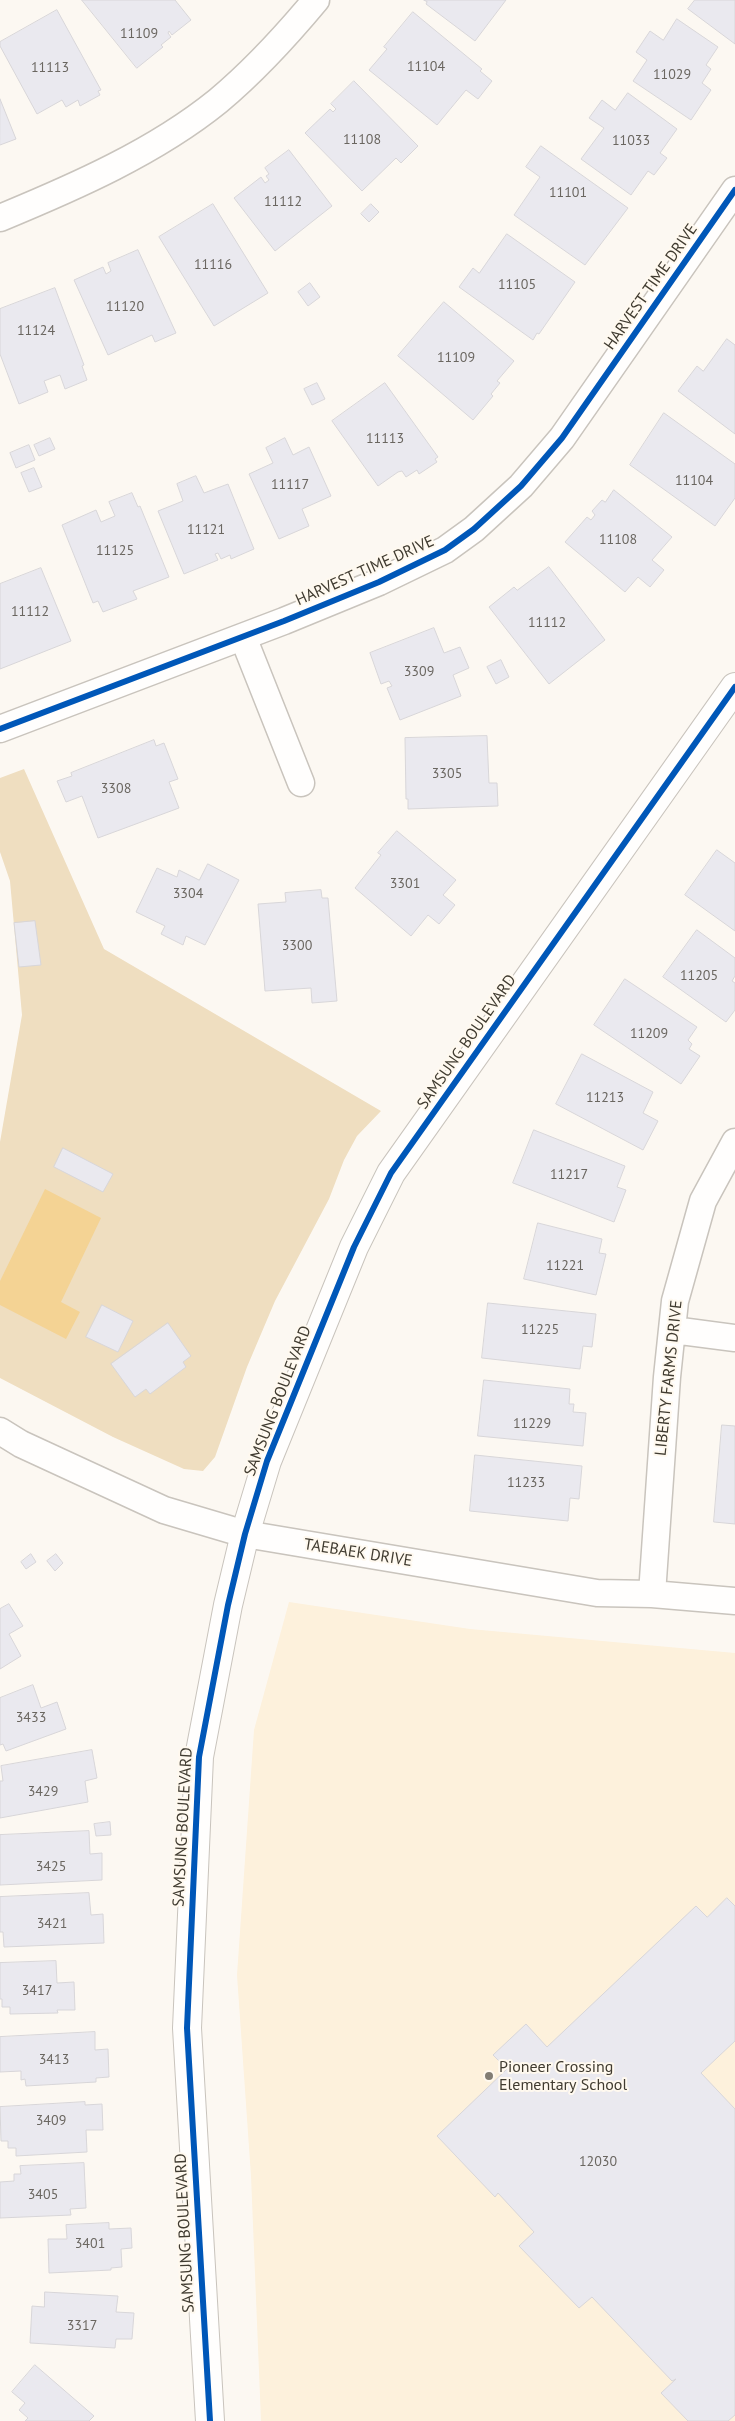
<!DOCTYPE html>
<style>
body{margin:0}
canvas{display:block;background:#fcf8f2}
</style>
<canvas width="735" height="2421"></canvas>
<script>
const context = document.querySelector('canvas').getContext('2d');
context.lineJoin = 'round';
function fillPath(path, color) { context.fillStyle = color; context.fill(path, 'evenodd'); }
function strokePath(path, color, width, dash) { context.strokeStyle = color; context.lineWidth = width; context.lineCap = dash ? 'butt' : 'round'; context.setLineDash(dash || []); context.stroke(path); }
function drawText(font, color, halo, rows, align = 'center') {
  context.font = font + ' "PT Sans",sans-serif'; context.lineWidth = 4; context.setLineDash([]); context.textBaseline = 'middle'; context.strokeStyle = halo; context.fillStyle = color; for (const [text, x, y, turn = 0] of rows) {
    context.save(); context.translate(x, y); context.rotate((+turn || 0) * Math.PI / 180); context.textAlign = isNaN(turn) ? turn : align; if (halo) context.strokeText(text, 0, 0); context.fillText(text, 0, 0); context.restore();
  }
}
fillPath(new Path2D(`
 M289,1602L470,1629L735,1653V2421H261L251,2176L237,1975L254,1730Z`), '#fdf1dc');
fillPath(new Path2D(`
 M24,769L104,949L381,1111L357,1136L344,1160L329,1199L275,1301L247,1367L215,1457L203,1471L184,1469L113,1437L0,1378V1142L22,1015L10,881L0,852V778Z`), '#efdec0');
fillPath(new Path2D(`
 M45,1189L101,1218L61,1302L80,1312L66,1339L0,1305V1281Z`), '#f4d394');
const building = new Path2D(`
 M82,0H175L191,20L172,35L169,31L168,33L171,37L161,45L163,47L137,68Z
 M424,0H506L475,41L426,4L427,2Z
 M695,0H735V44L688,9Z
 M57,10L101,90L98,91L100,95L80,106L78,100L66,107L62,100L37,114L0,46V42Z
 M413,12L482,69L480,71L492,81L478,99L466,90L437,125L369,70L387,49L384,47Z
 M677,19L718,47L706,65L711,69L702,83L711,90L691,120L633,81L647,60L636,52L650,31L663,40Z
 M354,81L418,146L401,163L396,158L362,191L305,133L330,109L333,112L336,109L331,104Z
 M628,93L677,129L660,153L667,158L654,175L648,171L631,195L581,159L604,128L589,118L602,100L615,110Z
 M0,99L16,139L0,145Z
 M541,146L628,208L585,265L514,215L540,177L526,167Z
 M289,150L332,206L275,251L234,198L261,177L265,183L269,180L266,176L269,174L265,168Z
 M213,204L268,293L214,326L159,237Z
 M371,204L379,212L369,222L361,214Z
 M507,234L575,282L539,334L537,333L533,340L459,287L473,268L479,273Z
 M138,250L176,333L155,342L152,335L108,355L74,280L103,267L106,274L111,271L108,263Z
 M310,283L320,297L308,306L298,292Z
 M55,288L84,365L82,366L87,380L65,389L60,375L44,381L48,392L19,404L0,354V309Z
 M444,302L514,361L497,381L500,383L491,394L493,396L473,420L398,356Z
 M727,339L735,345V434L678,391L697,366L703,371Z
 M317,383L325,399L312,405L304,389Z
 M385,383L438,457L435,459L437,462L419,474L417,470L406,477L402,471L398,472L378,486L332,421Z
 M664,413L735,464V498L715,526L630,465Z
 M50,438L55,449L39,456L34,445Z
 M285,438L293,455L309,447L331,496L302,509L309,526L279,539L249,474L273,463L266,448Z
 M29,445L35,460L16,468L10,453Z
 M34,468L42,487L29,492L21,473Z
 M196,476L204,493L228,484L254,549L231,559L230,555L221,559L218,553L215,554L218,560L184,574L158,511L183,501L177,484Z
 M614,490L672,537L652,560L664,570L650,587L638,577L625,592L565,542L587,517L591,520L595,515L592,511L602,500L605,502Z
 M132,493L138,507L140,506L169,577L133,591L137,599L103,612L98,601L93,603L62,525L96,510L101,522L115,516L109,502Z
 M549,567L605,640L549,684L489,607L514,587L517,590Z
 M41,568L71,641L0,669V584Z
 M434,628L444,653L460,647L469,668L453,675L461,696L400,720L387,688L392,686L389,681L381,684L370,653Z
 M501,660L509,677L496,684L487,667Z
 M487,736L489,783H497L498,806L408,809V799H406L405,738Z
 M154,740L156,746L164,743L178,779L169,782L179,808L98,838L82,796L66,802L57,781L72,776L71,773Z
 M397,831L456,880L443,895L455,905L439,924L428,915L411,936L355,888L381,855L378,853Z
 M717,850L735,863V931L685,895Z
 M208,864L239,880L205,945L186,936L183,945L161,934L165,926L136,912L157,868L177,877L179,870L199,880Z
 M321,890L322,898H328L337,1001L312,1003L311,988L265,991L258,904L286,902L285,893Z
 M35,921L41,965L19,967L14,923Z
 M697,930L735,958V976L732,981L735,983V1010L726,1022L663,977Z
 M625,979L697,1027L688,1040L692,1044L689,1049L700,1056L681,1084L594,1025Z
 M582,1054L653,1092L643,1113L658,1121L643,1150L556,1104Z
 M534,1130L625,1166L617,1187L626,1190L614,1222L513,1183Z
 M63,1148L113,1174L103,1192L54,1167Z
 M538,1223L602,1239L599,1253L606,1254L596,1295L524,1279Z
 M488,1303L596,1314L592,1347L583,1346L580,1369L482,1358Z
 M102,1305L133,1321L118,1352L86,1337Z
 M168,1323L191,1356L183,1362L186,1367L150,1394L146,1389L135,1397L111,1364Z
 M484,1380L570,1389L569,1404H574L573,1412L586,1413L583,1446L478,1436Z
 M722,1425L735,1426V1524L714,1522Z
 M475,1455L582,1466L579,1499L570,1498L568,1521L470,1511Z
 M31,1554L36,1562L26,1569L21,1562Z
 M56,1554L63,1563L55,1571L47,1561Z
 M9,1604L23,1626L9,1634L21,1656L0,1669V1609Z
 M33,1685L41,1708L57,1702L66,1729L6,1751L3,1744L0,1745V1698Z
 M92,1750L97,1778L85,1781L88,1802L0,1818V1781H3L1,1766Z
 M110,1822L111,1835L96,1836L94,1824Z
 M89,1831L90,1854L102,1853V1880L0,1885V1835Z
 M89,1893L91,1915L103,1914L104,1943L4,1947L3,1932H0V1897Z
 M727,1898L735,1906V2041L701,2073L735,2109V2415L728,2421H688L661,2393L676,2379L672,2381L592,2297L579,2308L519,2246L534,2232L498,2193L495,2197L437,2136L507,2069L493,2055L526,2024L547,2047L696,1906L707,1917Z
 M56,1961L57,1983L74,1982L75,2010H57L58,2013L10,2014V2007H2V1999H0V1963Z
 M95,2032V2050L108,2049L109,2077L96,2078V2082L26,2086L25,2079L21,2080V2071L0,2072V2037Z
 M85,2102V2105L102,2104L103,2130H86L87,2152L16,2156V2148H8V2141H1L0,2107Z
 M84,2163L86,2208L70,2209L71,2215L0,2218V2182L14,2181V2174H21L20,2166Z
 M109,2223V2229L131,2228L132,2248L121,2249L122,2267L111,2268V2270L49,2273L48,2239H67L66,2225Z
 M45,2292L118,2296L116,2312L134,2313L132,2339H116L115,2348L30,2343L32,2306L44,2307Z
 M35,2365L94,2416L89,2421H25L28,2418L19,2410L25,2403L12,2392Z`);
fillPath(building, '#eae9ef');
strokePath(building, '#d8d6d9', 1);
const minor = new Path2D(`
 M0,218C75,187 155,152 218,101C254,71 286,36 316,0
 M243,637L301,783
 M0,729L284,621L379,582L445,550L474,529L521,486L562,438L735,190
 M673,1330L735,1338
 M0,1431L21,1444L164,1510L245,1534L597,1593L652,1594L735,1601
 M652,1594L667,1377L675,1301L703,1201L735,1142`);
const tertiary = new Path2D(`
 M210,2421L187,2028L199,1757L228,1605L245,1534L267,1461L354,1247L391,1173L735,687`);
strokePath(minor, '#c9c4bd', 29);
strokePath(tertiary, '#c9c4bd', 30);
strokePath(minor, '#fffefd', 26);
strokePath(tertiary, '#fffefd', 28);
strokePath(new Path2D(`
 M0,729L284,621L379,582L445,550L474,529L521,486L562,438L735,190
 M210,2421L187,2028L199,1757L228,1605L245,1534L267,1461L354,1247L391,1173L735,687`), '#0057b8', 6);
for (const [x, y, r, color] of [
 [489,2076,5,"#827d74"]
]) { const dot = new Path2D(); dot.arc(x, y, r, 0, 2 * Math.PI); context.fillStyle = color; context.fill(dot); strokePath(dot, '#fff9ef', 2); }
drawText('14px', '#6a6660', null, [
 ["11109",139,34],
 ["11104",426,67],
 ["11113",50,68],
 ["11029",672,75],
 ["11108",362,140],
 ["11033",631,141],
 ["11101",568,193],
 ["11112",283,202],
 ["11116",213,265],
 ["11105",517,285],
 ["11120",125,307],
 ["11124",36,331],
 ["11109",456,358],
 ["11113",385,439],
 ["11104",694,481],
 ["11117",290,485],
 ["11121",206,530],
 ["11108",618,540],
 ["11125",115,551],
 ["11112",30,612],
 ["11112",547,623],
 ["3309",419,672],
 ["3305",447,774],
 ["3308",116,789],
 ["3301",405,884],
 ["3304",188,894],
 ["3300",297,946],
 ["11205",699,976],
 ["11209",649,1034],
 ["11213",605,1098],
 ["11217",569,1175],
 ["11221",565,1266],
 ["11225",540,1330],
 ["11229",532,1424],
 ["11233",526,1483],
 ["3433",31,1718],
 ["3429",43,1792],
 ["3425",51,1867],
 ["3421",52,1924],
 ["3417",37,1991],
 ["3413",54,2060],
 ["3409",51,2121],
 ["12030",598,2162],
 ["3405",43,2195],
 ["3401",90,2244],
 ["3317",82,2326]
]);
drawText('16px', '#403b30', '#fff9ef', [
 ["HARVEST TIME DRIVE",651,287,-55],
 ["HARVEST TIME DRIVE",365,571,-24],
 ["SAMSUNG BOULEVARD",467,1042,-55],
 ["LIBERTY FARMS DRIVE",669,1378,-84],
 ["SAMSUNG BOULEVARD",278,1401,-69],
 ["TAEBAEK DRIVE",358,1553,9],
 ["SAMSUNG BOULEVARD",183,1827,-87],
 ["SAMSUNG BOULEVARD",185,2233,-93]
]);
drawText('16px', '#403b30', '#fff9ef', [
 ["Pioneer Crossing",499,2067],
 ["Elementary School",499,2085]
], 'left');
</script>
